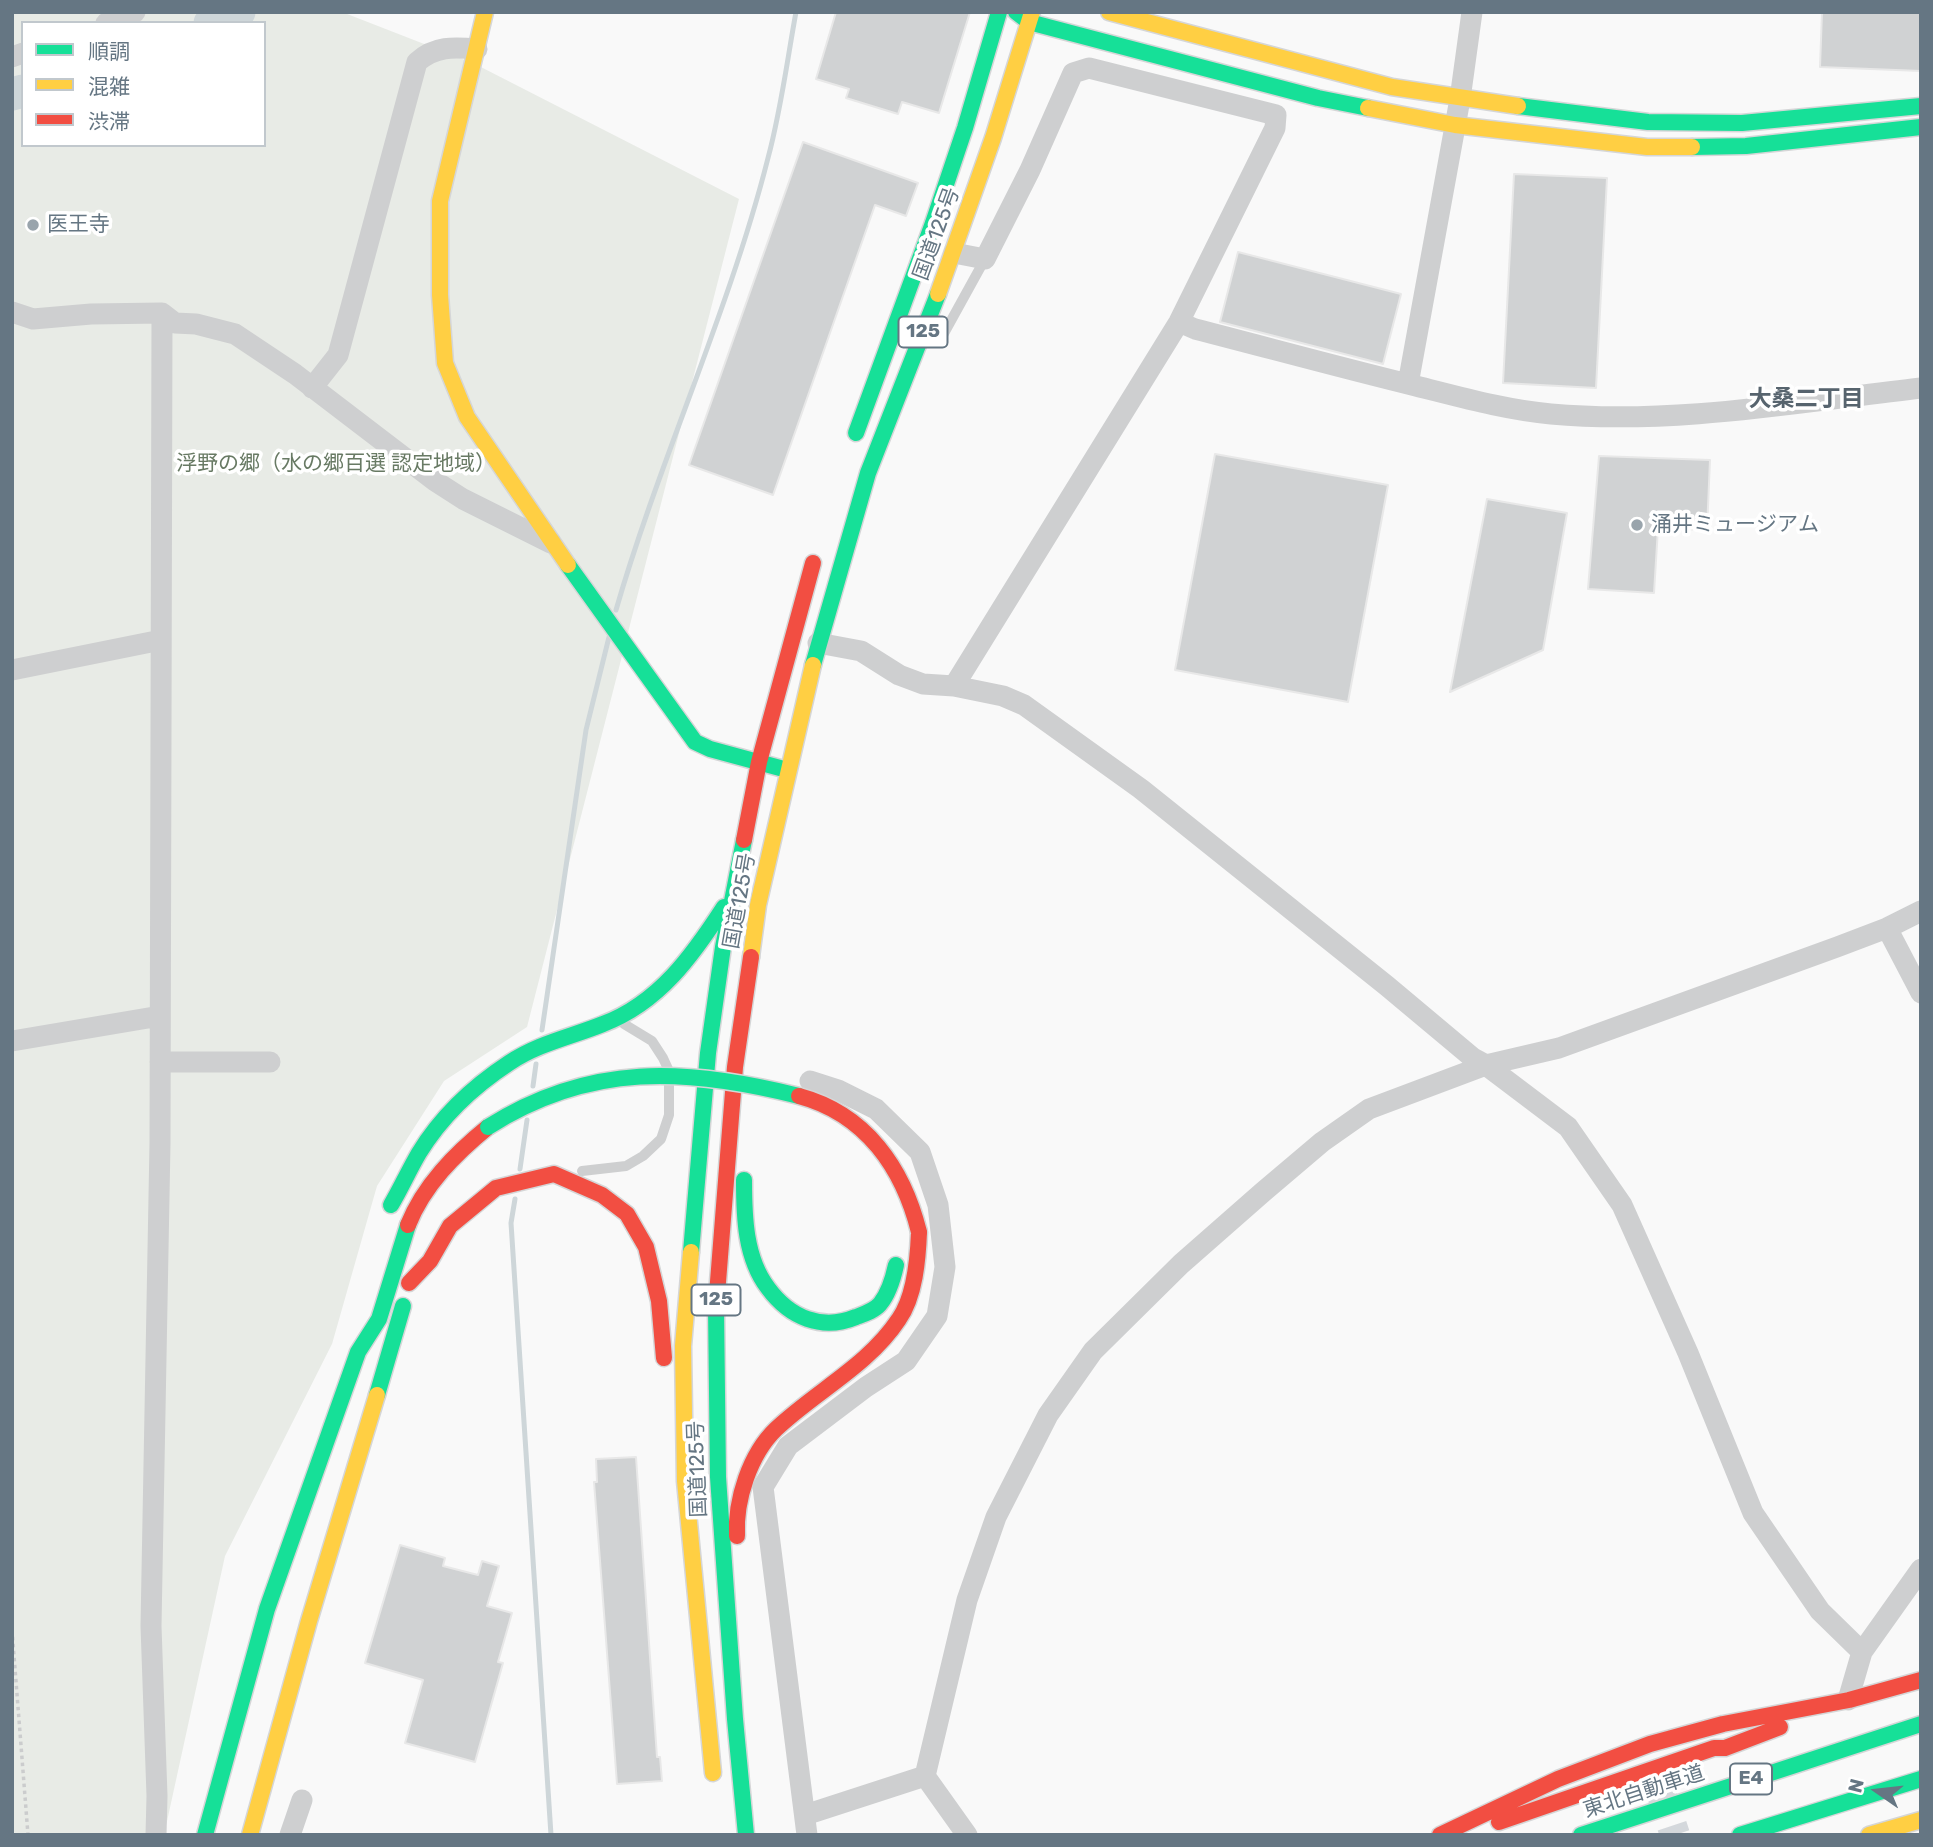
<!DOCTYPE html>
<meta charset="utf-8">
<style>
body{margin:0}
#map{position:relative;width:1933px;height:1847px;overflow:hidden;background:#f9f9f9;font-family:Rubik,"Noto Sans JP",sans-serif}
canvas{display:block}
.frame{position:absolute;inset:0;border:14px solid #657683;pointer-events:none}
.legend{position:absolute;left:21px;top:21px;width:245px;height:126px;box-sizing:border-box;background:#fff;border:2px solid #c1c8cd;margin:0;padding:9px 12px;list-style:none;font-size:21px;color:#657683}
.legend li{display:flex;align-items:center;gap:14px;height:35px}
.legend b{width:35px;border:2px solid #c1c8cd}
.north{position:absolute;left:1842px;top:1756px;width:70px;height:70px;-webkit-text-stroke:5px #fff;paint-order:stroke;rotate:284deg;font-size:19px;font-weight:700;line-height:28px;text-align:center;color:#657683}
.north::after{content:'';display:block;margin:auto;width:24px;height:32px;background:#657683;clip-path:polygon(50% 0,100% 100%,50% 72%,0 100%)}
</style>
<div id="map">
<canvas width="1933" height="1847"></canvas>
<div class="frame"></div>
<ul class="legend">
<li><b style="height:9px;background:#16e098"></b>順調</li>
<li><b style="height:9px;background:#ffcf43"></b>混雑</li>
<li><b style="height:9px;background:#f24e42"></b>渋滞</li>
</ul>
<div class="north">N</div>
</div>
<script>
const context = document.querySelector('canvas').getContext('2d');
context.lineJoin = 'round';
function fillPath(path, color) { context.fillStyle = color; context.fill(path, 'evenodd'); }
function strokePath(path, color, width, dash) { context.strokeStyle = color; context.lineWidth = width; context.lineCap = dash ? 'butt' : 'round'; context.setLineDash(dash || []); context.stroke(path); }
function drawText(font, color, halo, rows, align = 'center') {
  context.font = font + ' Rubik,"Noto Sans JP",sans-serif'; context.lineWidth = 7; context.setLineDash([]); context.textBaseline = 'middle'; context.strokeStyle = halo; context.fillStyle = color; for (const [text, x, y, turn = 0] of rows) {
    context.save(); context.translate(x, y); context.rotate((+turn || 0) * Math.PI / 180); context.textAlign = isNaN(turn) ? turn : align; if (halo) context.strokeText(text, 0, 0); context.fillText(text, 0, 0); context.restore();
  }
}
fillPath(new Path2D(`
 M12,12H342L473,63L739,199L527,1027L444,1081L377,1186L332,1344L225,1556L164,1835H12ZM23,23H264V145H23Z`), '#e8ebe6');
strokePath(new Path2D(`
 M616,610C660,458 729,312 768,158C781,110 787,61 796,12
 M542,1030L586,730L609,637
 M533,1086L536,1064
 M520,1169L527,1120
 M515,1199L511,1223L551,1835`), '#ced6d9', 5);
strokePath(new Path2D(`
 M210,23L239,12
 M12,94L23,91`), '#ced6d9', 33);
const building = new Path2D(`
 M836,12H970L939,113L902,102L898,114L846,98L849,89L816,79Z
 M1822,12H1921V71L1820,67Z
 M803,142L918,183L906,216L875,205L773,495L689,465Z
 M1514,174L1607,178L1596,388L1503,383Z
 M1238,252L1401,294L1383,364L1220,322Z
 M1215,454L1388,485L1348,702L1175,670Z
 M1599,456L1710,460L1707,530L1658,528L1654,593L1588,589Z
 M1487,499L1567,513L1543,650L1450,692Z
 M636,1457L657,1757H660L662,1781L617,1784L594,1482H597L596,1459Z
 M400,1545L445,1558L443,1566L478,1575L482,1561L499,1566L487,1606L512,1613L498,1662L503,1663L475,1762L405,1743L423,1680L365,1663Z`);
fillPath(building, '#d0d2d3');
strokePath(building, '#e8e8e8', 2);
strokePath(new Path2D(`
 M1658,1783L1675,1835`), '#d4d8dc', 30, [30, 15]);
const fast = new Path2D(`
 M1016,12L1029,22L1318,98L1368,108
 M1518,106L1648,122L1742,123L1921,106
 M1692,147L1746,146L1921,127
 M856,433L933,223L965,128L999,12
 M568,565L695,742L710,749L780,768
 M813,665L868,473L938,294
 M744,1180C744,1216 745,1258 768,1288C790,1318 822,1331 856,1317C864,1314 874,1311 880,1304C889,1293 893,1279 896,1265
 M391,1205C401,1188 409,1170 419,1153C441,1117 474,1086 509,1063C539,1043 571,1037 603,1024C659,1003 693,955 724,907
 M691,1252L708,1053L723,947L744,840
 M716,1307L718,1477L735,1719L746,1835
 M377,1395L403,1306
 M205,1835L267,1609L358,1352L379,1319L408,1225
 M1581,1835L1921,1724
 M1740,1835L1921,1779`);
const slow = new Path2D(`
 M485,12L440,201V295L445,363L467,417L568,565
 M1109,12L1392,87L1518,106
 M1368,108L1455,125L1647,147H1692
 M938,294L993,138L1032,12
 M751,957L758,905L813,665
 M691,1252L683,1346L685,1481L713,1773
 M250,1835L309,1621L377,1395
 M1869,1835L1921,1820`);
const jam = new Path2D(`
 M744,840L759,762L813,563
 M408,1225C424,1185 455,1154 488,1127
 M409,1283L430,1261L450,1226L496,1188L554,1174L602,1195L627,1214L646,1247L659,1301L664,1358
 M716,1307L735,1067L751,957
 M737,1536C735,1500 750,1454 776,1429C816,1391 868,1366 899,1319C915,1296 918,1259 919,1232
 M1499,1822L1714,1748H1725L1780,1727
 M1440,1835L1558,1779L1650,1744L1723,1724L1849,1700L1921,1680`);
strokePath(fast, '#d5d6d7', 19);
strokePath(slow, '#d5d6d7', 19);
strokePath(jam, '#d5d6d7', 19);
strokePath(new Path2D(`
 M12,1630L28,1835`), '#cbcccd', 3.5, [3.5, 3.5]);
strokePath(new Path2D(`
 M929,334L942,337L985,259
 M582,1171L626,1166L643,1156L661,1139L669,1115V1071L663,1058L652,1041L624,1024`), '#cecfd0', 10);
strokePath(new Path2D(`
 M106,23L135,12
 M12,57L23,53
 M12,312L33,319L91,314L162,313L175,323L196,324L235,334L295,374L435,481L463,499L551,543
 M1179,322L1195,329C1269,348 1342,368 1416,386C1460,397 1506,410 1551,414C1674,425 1799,402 1921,388
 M1408,384L1460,99L1472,12
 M312,388L338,355L417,62C435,46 453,47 477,49
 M818,643L861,651L899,675L923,684L954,686L1003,696L1024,705L1141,789L1387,986L1473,1058L1486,1065L1568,1127L1622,1205L1688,1353L1753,1513L1820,1611L1862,1652
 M12,670L161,640
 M954,686L1179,322L1275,128L1276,115L1089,68L1073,73L1030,170L985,259L954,253
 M1887,928L1921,993
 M12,1041L160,1016
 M160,1062H270
 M1848,1700L1862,1652L1921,1569
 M805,1815L925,1776
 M156,1835L157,1796L151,1626L160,1143L162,313
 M290,1835L302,1800
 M807,1835L763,1487L788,1446L866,1387L906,1361L937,1316L945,1267L938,1205L920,1152L876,1109L838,1090L810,1081
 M967,1835L925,1776L967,1600L996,1517L1048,1415L1093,1351L1181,1264L1263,1192L1322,1142L1369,1109L1486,1065L1559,1048L1837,947L1887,928L1921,911`), '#cecfd0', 21);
strokePath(fast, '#16e098', 16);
strokePath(slow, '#ffcf43', 16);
strokePath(jam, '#f24e42', 16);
const fastBridge = new Path2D(`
 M488,1127C590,1062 687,1068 799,1096`);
const jamBridge = new Path2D(`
 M799,1096C866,1114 903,1168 919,1232`);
strokePath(fastBridge, '#d5d6d6', 19, []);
strokePath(jamBridge, '#d5d6d6', 19, []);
strokePath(fastBridge, '#16e098', 16);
strokePath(jamBridge, '#f24e42', 16);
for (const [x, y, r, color] of [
 [33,225,7,"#99a4ac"],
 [1637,525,7,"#99a4ac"]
]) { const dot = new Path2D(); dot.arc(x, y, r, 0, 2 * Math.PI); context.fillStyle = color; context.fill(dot); strokePath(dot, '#fff', 2.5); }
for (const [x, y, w] of [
 [923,332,49],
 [716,1300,49],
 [1751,1779,42]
]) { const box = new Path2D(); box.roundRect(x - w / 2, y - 15.5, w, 31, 5); context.fillStyle = '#fff'; context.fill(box); strokePath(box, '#657683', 2); }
drawText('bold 19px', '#657683', null, [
 ["125",923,332],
 ["125",716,1300],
 ["E4",1751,1779]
]);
drawText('21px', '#657683', '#fff', [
 ["医王寺",47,225],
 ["涌井ミュージアム",1651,525]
], 'left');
drawText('21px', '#657683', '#fff', [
 ["国道125号",937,234,-70],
 ["国道125号",740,901,-80],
 ["国道125号",698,1469,-92],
 ["東北自動車道",1644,1792,-18]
]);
drawText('21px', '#687a64', '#fff', [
 ["浮野の郷（水の郷百選 認定地域）",336,464]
]);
drawText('bold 23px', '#57646e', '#fff', [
 ["大桑二丁目",1806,399]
]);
</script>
